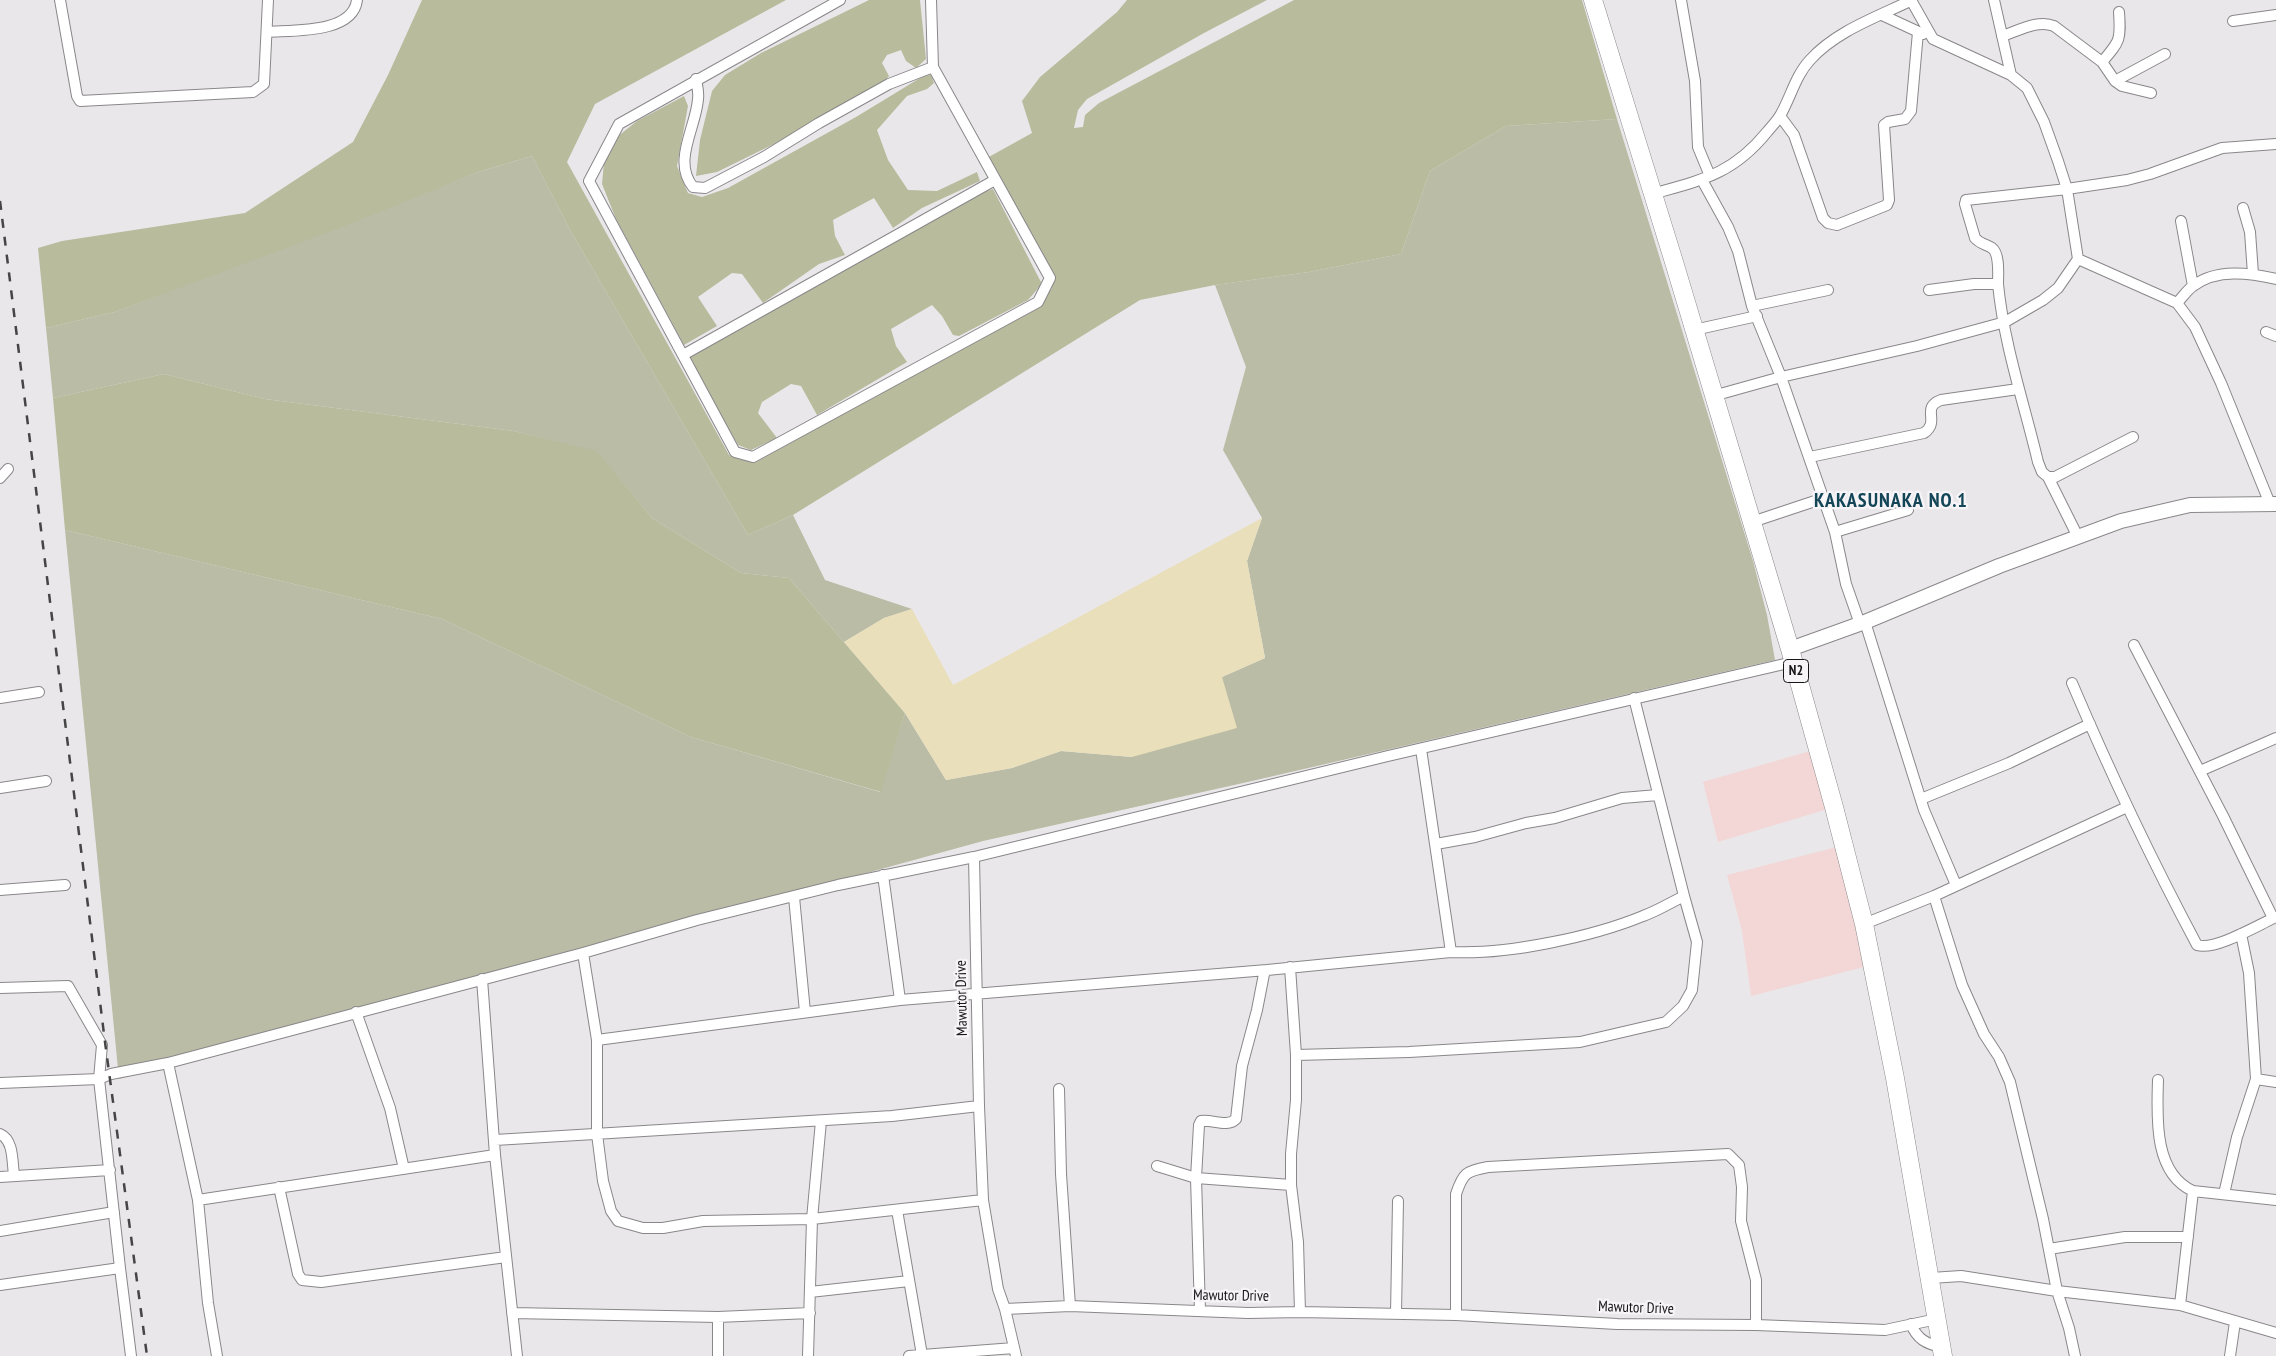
<!DOCTYPE html>
<style>
body{margin:0}
canvas{display:block;background:#eae7ea}
</style>
<canvas width="2276" height="1356"></canvas>
<script>
const context = document.querySelector('canvas').getContext('2d');
context.lineJoin = 'round';
function fillPath(path, color) { context.fillStyle = color; context.fill(path, 'evenodd'); }
function strokePath(path, color, width, dash) { context.strokeStyle = color; context.lineWidth = width; context.lineCap = dash ? 'butt' : 'round'; context.setLineDash(dash || []); context.stroke(path); }
function drawText(font, color, halo, rows, align = 'center') {
  context.font = font + ' "PT Sans Narrow",sans-serif'; context.lineWidth = 4.5; context.setLineDash([]); context.textBaseline = 'middle'; context.strokeStyle = halo; context.fillStyle = color; for (const [text, x, y, turn = 0] of rows) {
    context.save(); context.translate(x, y); context.rotate((+turn || 0) * Math.PI / 180); context.textAlign = isNaN(turn) ? turn : align; if (halo) context.strokeText(text, 0, 0); context.fillText(text, 0, 0); context.restore();
  }
}
fillPath(new Path2D(`
 M1810,751L1828,809L1718,842L1703,782Z
 M1837,847L1852,902L1864,967L1751,996L1742,931L1727,875Z`), '#f2d7d6');
fillPath(new Path2D(`
 M1617,119L1753,561L1767,615L1775,660L1252,781L983,841L119,1079L65,530L442,619L691,737L880,792L905,713L946,780L1012,768L1061,751L1132,757L1222,677L1265,658L1247,561L1262,518L1223,450L1246,367L1215,285L1309,272L1401,254L1430,171L1506,126Z
 M532,156L570,230L748,535L793,515L825,580L912,609L884,618L844,642L789,578L741,573L652,518L597,452L514,431L265,399L164,374L53,398L46,328L115,312L478,172Z`), '#babca5');
fillPath(new Path2D(`
 M422,0H786L595,104L567,162L729,455L756,462L1037,306L1052,288L1051,270L987,158L1032,133L1022,101L1040,77L1117,12L1127,0H1267L1204,33L1087,99L1078,110L1074,128L1083,127L1085,115L1099,103L1294,0H1582L1617,119L1506,126L1430,171L1401,254L1309,272L1215,285L1140,300L793,515L748,535L570,230L532,156L478,172L337,229L115,312L46,328L38,248L62,241L245,213L353,142L388,75Z
 M869,0H920L926,59L916,68L906,61L901,50L887,55L882,63L889,76L885,81L774,144L717,172L696,176L700,140L712,91L725,75L761,53Z
 M925,75H931L934,83L927,89L907,96L877,130L888,160L908,190L937,191L977,172L980,181L922,208L893,228L874,198L833,220L835,236L845,255L819,264L763,303L742,274L732,273L698,297L717,326L684,345L616,219L602,184L604,162L617,137L637,121L684,96L688,106L677,166L688,193L702,197L728,188L856,117Z
 M993,189L1042,284L1028,300L959,336L953,335L942,316L932,305L891,329L896,346L907,362L817,415L801,386L791,384L762,402L758,413L777,438L751,450L738,445L688,359L691,353L984,192Z
 M164,374L265,399L514,431L597,451L652,518L741,573L789,578L905,713L881,792L691,737L442,619L65,530L53,398Z`), '#b9bb9d');
fillPath(new Path2D(`
 M1262,518L1247,561L1265,658L1222,677L1237,728L1132,757L1061,751L1012,768L946,780L905,713L844,642L884,618L912,609L953,685Z`), '#e9dfba');
const street = new Path2D(`
 M60,0L77,96L80,101L253,92L264,84L268,0
 M840,0L619,124L589,181L735,452L753,457L1038,302L1050,278L933,67L931,0
 M1681,0L1695,81L1698,147L1710,176
 M1911,0L1933,39L2011,75L2027,88L2044,122L2058,161L2067,189L2078,259L2177,303L2195,327L2221,383L2270,504
 M1994,0L2011,75
 M1882,15L1923,34
 M2233,21L2276,15
 M267,32C292,30 353,34 357,0
 M2002,36C2018,31 2038,19 2054,26L2102,62L2115,81L2122,86L2151,93
 M2102,62C2120,41 2121,40 2119,12
 M696,79C697,85 699,93 698,99C696,128 672,161 693,187L705,188L764,157L819,123L889,84L933,67
 M2115,81L2165,54
 M1780,116L1794,135L1823,218L1828,223L1837,225L1887,205L1889,200L1884,125L1888,122L1905,119L1911,111L1918,32
 M1702,180L1728,227L1738,251L1752,306L1781,377L1917,346L2005,322L2043,300L2058,288L2078,259
 M1652,194C1702,180 1733,174 1767,132C1772,126 1778,120 1781,114C1791,96 1796,75 1810,60C1836,31 1877,17 1912,0
 M2243,208L2250,232L2253,274
 M2181,221L2193,286
 M1998,284C1998,275 2000,254 1992,248C1986,244 1980,244 1975,238L1965,204L1966,200L2067,189L2127,180L2150,174L2222,148L2276,144
 M1929,290L1974,284H1998C2004,345 2024,403 2038,462L2042,472L2048,477H2055L2133,437
 M2177,303C2182,298 2187,290 2193,286C2217,268 2250,273 2276,279
 M1752,306L1828,290
 M1694,330L1757,316
 M2266,332L2276,336
 M683,355L995,180
 M1713,396L1781,377L1835,532L1908,510
 M1810,457L1924,433C1941,421 1920,408 1941,400L2018,389
 M2048,477L2078,537
 M0,478L8,469
 M1752,522L1824,498
 M1835,532L1846,584L1860,624
 M1865,622L1924,810L1956,885
 M2134,645L2223,816L2273,918
 M2072,683C2110,772 2151,859 2197,945C2215,951 2258,925 2276,917
 M0,698L39,692
 M2200,771L2276,738
 M0,788L46,781
 M1921,799L2009,763L2090,724
 M1436,844L1475,837L1526,823L1555,818L1622,798L1658,795
 M974,857L979,1106L983,1200L998,1289L1005,1309L1070,1306L1248,1313L1300,1312L1456,1315L1617,1324L1756,1325L1885,1330L1937,1319
 M883,875L900,1000
 M0,890L65,885
 M1934,896L1962,985L1984,1034L1999,1057L2010,1082L2043,1219L2057,1291L2069,1328L2075,1356
 M794,897L805,1012
 M1864,924L1934,896L2127,807
 M1451,952C1506,955 1592,937 1643,916C1657,911 1670,903 1684,896L1634,698
 M583,953L597,1040V1134L603,1181L611,1211L618,1221L643,1228H663L703,1221L812,1219L983,1200
 M1290,967L1296,1055V1100L1291,1154V1185L1298,1242L1300,1312
 M482,979L495,1155L517,1356
 M0,988L68,986L102,1045L99,1079L120,1268L0,1285
 M356,1012L390,1108L404,1169
 M597,1040L900,1000L1267,970L1451,952L1421,749
 M1296,1055L1409,1052L1580,1042L1666,1022L1683,1006L1692,990L1697,942L1684,896
 M168,1063L198,1200L208,1303L217,1356
 M2256,1079L2276,1082
 M2158,1080C2157,1116 2153,1173 2193,1191L2276,1200
 M0,1083L99,1079L111,1074L168,1063L583,953L697,920L838,885L974,857L1388,756L1793,662
 M1059,1089L1061,1174L1070,1306
 M0,1134C14,1140 12,1162 14,1175
 M495,1140L892,1116L979,1106
 M1157,1166L1196,1178L1291,1185
 M0,1177L110,1170
 M279,1187L298,1274L302,1280L321,1282L506,1257
 M2224,1194L2237,1137L2256,1079L2249,973L2241,934
 M198,1200L495,1155
 M897,1210L922,1355
 M0,1231L114,1212
 M2049,1249L2125,1237H2188
 M120,1268L131,1356
 M1931,1278L1961,1276L2057,1291L2180,1305L2276,1333
 M810,1292L909,1281
 M2180,1305L2193,1191
 M1005,1309L1016,1356
 M1200,1311L1196,1178L1199,1125L1201,1121C1212,1119 1227,1128 1236,1119L1242,1066L1257,1010L1264,974L1267,970
 M512,1313L718,1317L810,1313
 M1396,1314L1398,1201
 M1456,1315V1194C1463,1173 1466,1171 1488,1167L1728,1154L1739,1165L1742,1187L1741,1221L1756,1280V1325
 M1911,1324C1917,1339 1926,1344 1942,1347
 M718,1356V1317
 M808,1356L812,1219L821,1121
 M909,1356L1014,1348
 M2230,1356L2235,1322`);
const secondary = new Path2D(`
 M1790,649L1865,622L1999,566L2121,521L2190,505L2276,504`);
const highway = new Path2D(`
 M1593,0L1674,262L1790,649L1834,807L1864,924L1895,1078L1943,1356`);
strokePath(street, '#8a878a', 12);
strokePath(secondary, '#8a878a', 16);
strokePath(highway, '#8a878a', 19);
strokePath(street, '#fff', 10);
strokePath(secondary, '#fff', 14);
strokePath(highway, '#fff', 18);
strokePath(new Path2D(`
 M0,201L105,1042L147,1356`), '#464546', 2.5, [9, 9]);
for (const [x, y, w] of [
 [1796,671,25]
]) { const box = new Path2D(); box.roundRect(x - w / 2, y - 11.5, w, 23, 4); context.fillStyle = '#f7f4f8'; context.fill(box); strokePath(box, '#171617', 1); }
drawText('bold 14px', '#171617', null, [
 ["N2",1796,671]
]);
drawText('15px', '#171617', '#f7f4f8', [
 ["Mawutor Drive",962,998,-91],
 ["Mawutor Drive",1231,1296,1],
 ["Mawutor Drive",1636,1308,2]
]);
context.letterSpacing = '1px';
drawText('bold 20px', '#144658', '#f7f4f8', [
 ["KAKASUNAKA NO.1",1891,501]
]);
context.letterSpacing = '0px';
</script>
